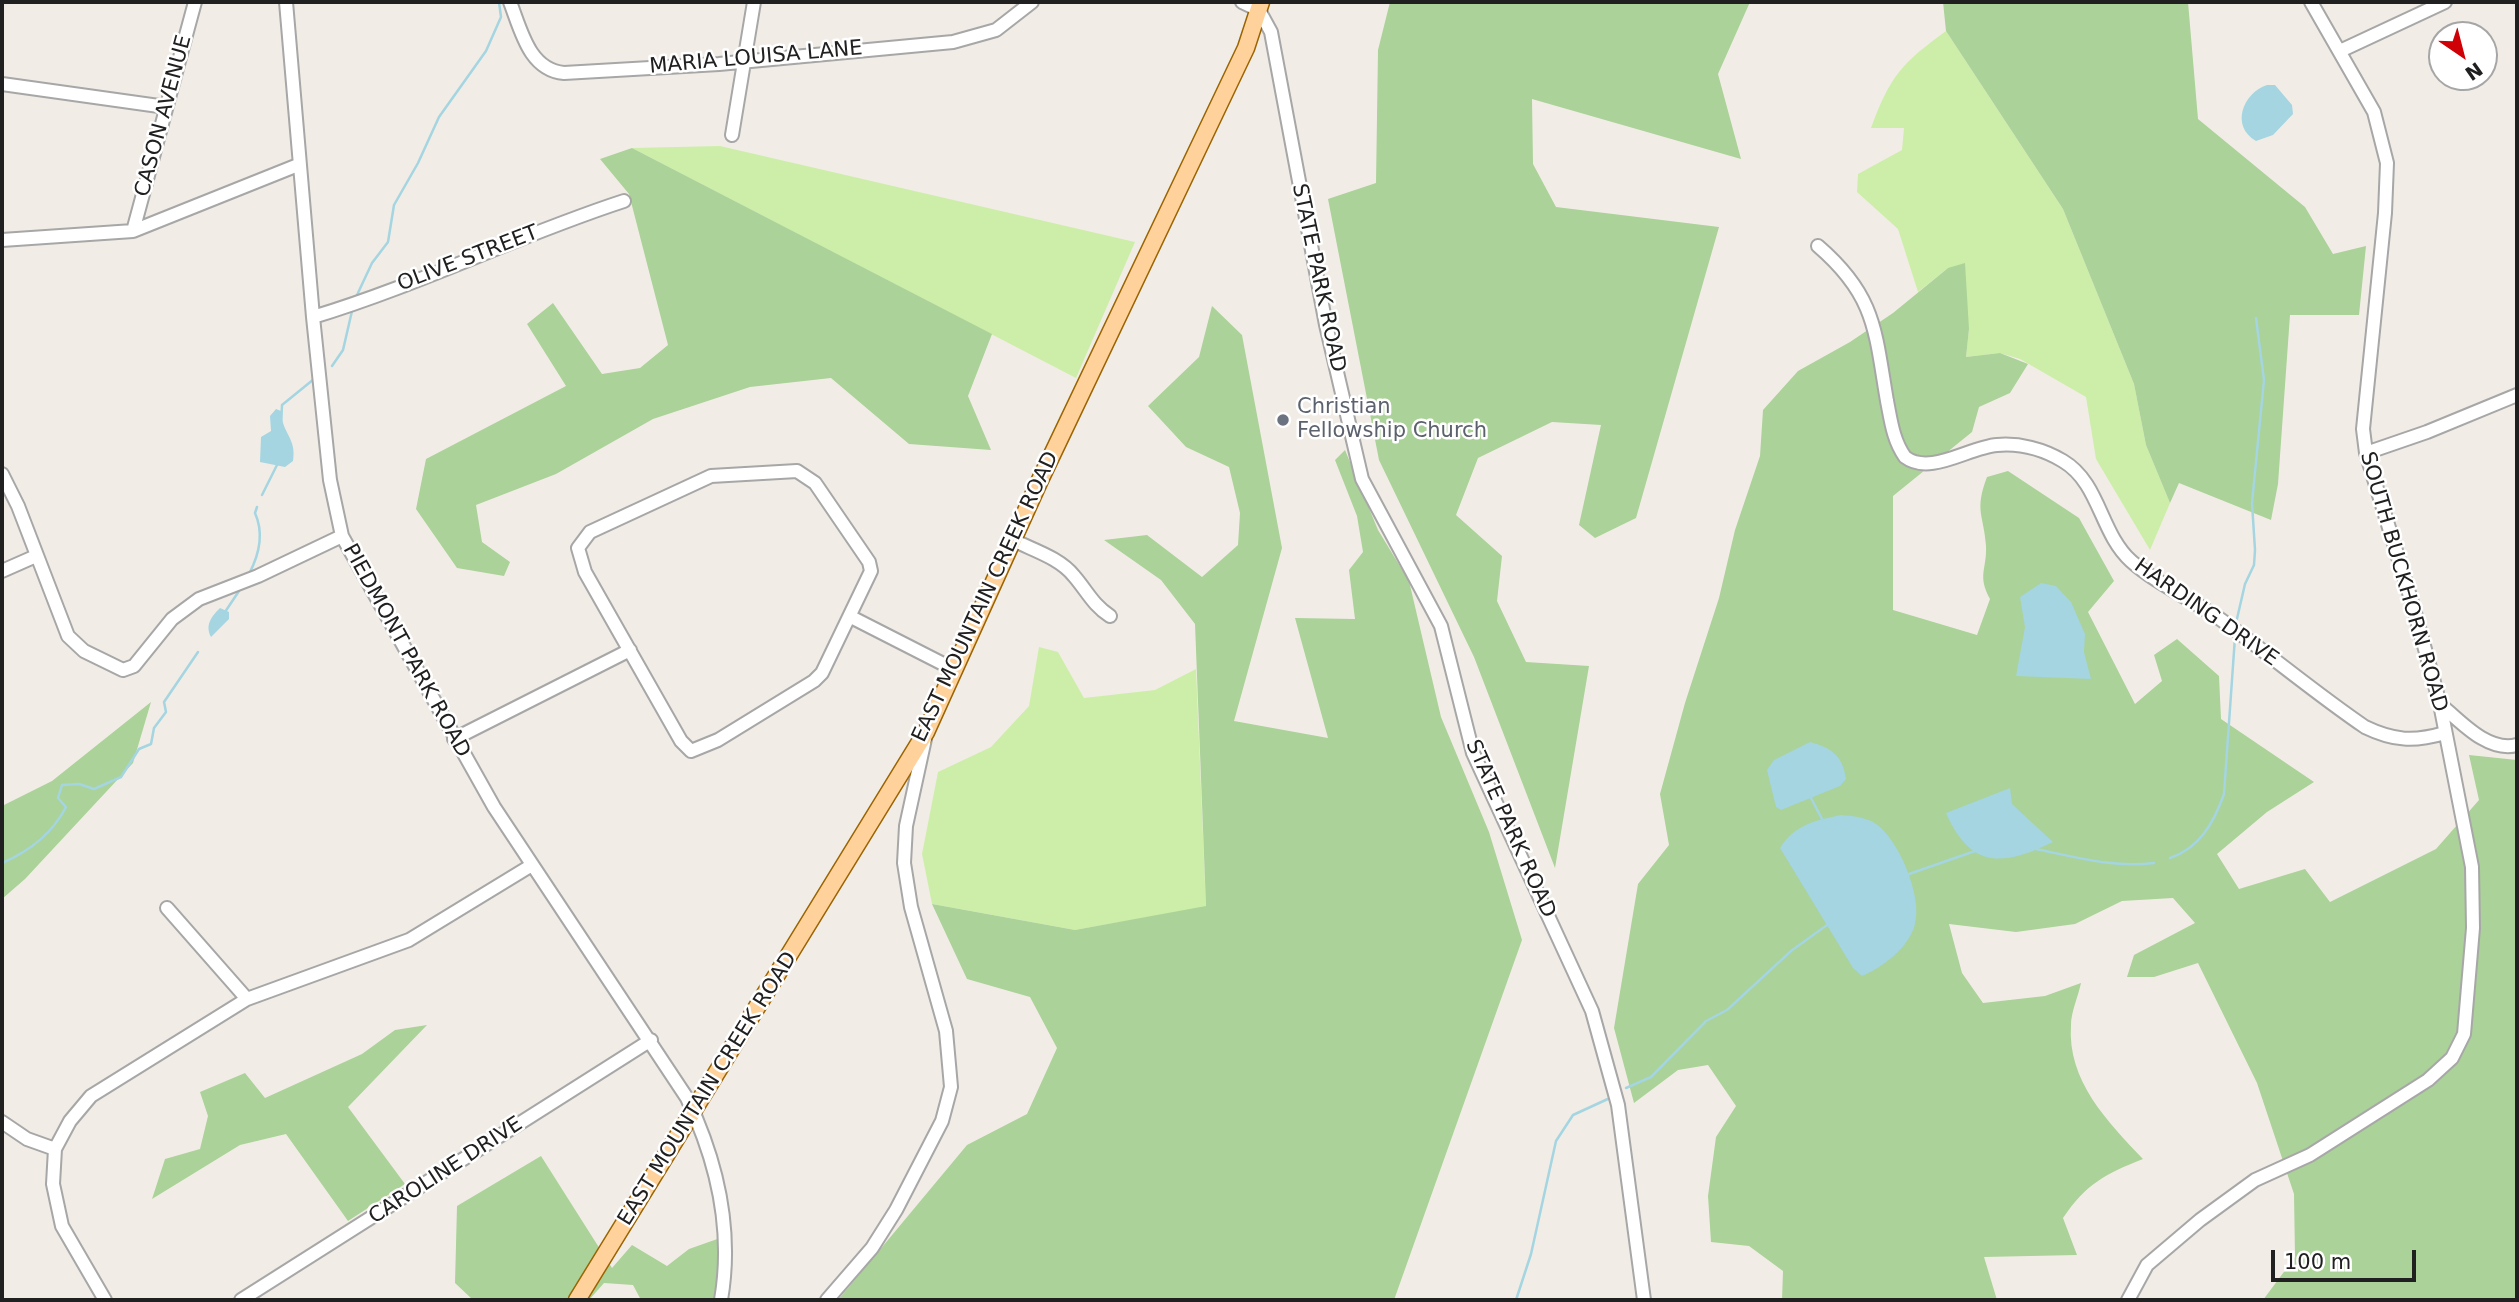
<!DOCTYPE html>
<style>
body{margin:0}
#map{position:relative;width:2519px;height:1302px;overflow:hidden;background:#f1ede6;font-family:"DejaVu Sans",sans-serif}
canvas{display:block}
.frame{position:absolute;inset:0;border:4px solid #202020;pointer-events:none}
.north{position:absolute;left:2428px;top:21px;width:70px;height:70px;box-sizing:border-box;background:#fff;border:2px solid #a6a6a6;border-radius:50%;rotate:145deg;font-size:19px;font-weight:700;line-height:28px;text-align:center;color:#202020}
.north::after{content:'';display:block;margin:auto;width:24px;height:32px;background:#cf0006;clip-path:polygon(50% 0,100% 100%,50% 72%,0 100%)}
.scale{position:absolute;left:2271px;top:1250px;width:145px;height:32px;box-sizing:border-box;border:4px solid #202020;border-top:0;padding-left:9px;font-size:21px;line-height:24px;white-space:nowrap;color:#202020;-webkit-text-stroke:5px #fff;paint-order:stroke}
</style>
<div id="map">
<canvas width="2519" height="1302"></canvas>
<div class="frame"></div>
<div class="north">N</div>
<div class="scale">100 m</div>
</div>
<script>
const context = document.querySelector('canvas').getContext('2d');
context.lineJoin = 'round';
function fillPath(path, color) { context.fillStyle = color; context.fill(path, 'evenodd'); }
function strokePath(path, color, width, dash) { context.strokeStyle = color; context.lineWidth = width; context.lineCap = dash ? 'butt' : 'round'; context.setLineDash(dash || []); context.stroke(path); }
function drawText(font, color, halo, rows, align = 'center') {
  context.font = font + ' "DejaVu Sans",sans-serif'; context.lineWidth = 5; context.setLineDash([]); context.textBaseline = 'middle'; context.strokeStyle = halo; context.fillStyle = color; for (const [text, x, y, turn = 0] of rows) {
    context.save(); context.translate(x, y); context.rotate((+turn || 0) * Math.PI / 180); context.textAlign = isNaN(turn) ? turn : align; if (halo) context.strokeText(text, 0, 0); context.fillText(text, 0, 0); context.restore();
  }
}
fillPath(new Path2D(`
 M1946,31L2063,209L2134,384L2146,445L2170,503L2150,550L2096,459L2086,397L2020,359L2000,353L1966,357L1969,329L1948,268L1918,292L1898,229L1857,192L1858,174L1902,150L1904,128H1871C1890,76 1902,63 1946,31Z
 M720,146L1135,242L1076,378L632,148Z
 M1039,647L1058,652L1084,698L1155,690L1196,669L1206,907L1075,930L932,904L922,854L938,772L991,747L1029,706Z`), '#cdeea9');
fillPath(new Path2D(`
 M1390,2H1750L1718,74L1741,159L1532,99L1533,164L1556,207L1719,227L1636,518L1595,538L1579,525L1601,425L1552,422L1478,458L1456,515L1502,556L1497,601L1526,662L1589,666L1555,868L1474,657L1379,460L1328,199L1376,183L1378,50Z
 M1943,2H2188L2198,119L2305,207L2333,254L2366,246L2359,315H2290L2278,484L2271,520L2179,483L2170,503L2146,445L2134,384L2063,209L1946,31Z
 M632,148L992,334L968,396L991,450L909,444L831,378L750,387L653,419L556,474L476,505L482,542L510,562L504,576L457,568L416,509L426,459L566,386L527,324L553,303L602,374L640,368L668,345L629,194L600,159Z
 M1965,263L1969,329L1966,357L2000,353L2028,364L2010,393L1979,407L1972,432L1893,496V610L1977,635L1990,599C1977,575 1987,570 1986,546C1984,515 1974,511 1987,477L2008,471L2079,518L2114,581L2088,612L2135,704L2162,681L2154,655L2177,639L2219,676L2221,719L2314,782L2267,812L2217,854L2239,889L2305,869L2330,902L2436,849L2479,800L2469,755L2517,760V1300H2263L2295,1257L2294,1194L2257,1083L2198,963L2154,977H2127L2134,955L2195,923L2173,898L2122,901L2075,924L2016,932L1949,924L1962,973L1983,1003L2045,996L2081,983C2078,997 2071,1012 2071,1025C2067,1081 2108,1122 2143,1159C2105,1174 2086,1184 2063,1218L2077,1255L1984,1257L1997,1300H1782L1783,1271L1749,1246L1711,1242L1708,1196L1716,1137L1736,1106L1708,1065L1678,1070L1634,1103L1614,1028L1638,884L1669,845L1660,794L1685,703L1719,598L1735,530L1760,456L1763,410L1798,371L1850,342L1893,313L1948,268Z
 M1212,306L1242,335L1282,548L1234,721L1328,738L1295,618L1355,619L1349,570L1363,552L1357,516L1335,460L1345,450L1378,530L1409,581L1441,717L1489,832L1522,940L1394,1300H838L967,1145L1027,1114L1057,1048L1030,997L967,979L932,904L1075,930L1206,906L1195,624L1161,580L1104,540L1147,535L1202,577L1238,545L1240,513L1229,467L1186,447L1148,406L1199,357Z
 M151,702L133,763L25,879L2,899V806L52,781Z
 M427,1025L348,1107L405,1184L348,1221L286,1134L240,1145L152,1199L165,1159L200,1149L208,1116L200,1092L245,1073L265,1098L362,1054L395,1030Z
 M541,1156L612,1268L632,1245L667,1266L689,1249L723,1237L716,1300H641L633,1285L604,1283L589,1300H473L455,1283L457,1206Z`), '#abd298');
fillPath(new Path2D(`
 M2267,85H2275L2292,105L2293,114L2273,135L2256,141C2230,126 2243,93 2267,85Z
 M276,409L281,411C282,434 297,438 293,461L285,467L260,462L261,437L271,431L270,416Z
 M2041,583L2056,586L2071,602L2085,634L2084,652L2091,679L2016,676L2025,627L2020,597Z
 M220,608L229,612V619L211,637C205,625 211,617 220,608Z
 M1810,742C1832,748 1843,756 1846,779L1840,786L1781,810L1776,807L1767,770L1774,760Z
 M2010,788L2012,804L2053,842C2004,866 1971,870 1946,813Z
 M1841,815C1852,816 1863,817 1873,822C1898,836 1923,897 1915,924C1909,948 1883,967 1862,976L1853,968L1780,848C1794,825 1816,820 1841,815Z`), '#a4d5e1');
strokePath(new Path2D(`
 M357,295L372,263L388,242L394,205L418,163L439,117L486,51L501,17L499,2
 M332,366L343,350L352,311
 M281,427L282,405L314,379
 M262,495L279,461
 M249,574C259,555 264,533 255,513L257,507
 M225,612L239,591
 M2236,623L2245,584L2254,565L2255,550L2252,503L2264,380L2256,318
 M1811,798L1822,819
 M2036,849C2075,857 2114,868 2154,863
 M2170,858C2200,848 2214,822 2224,794L2235,637
 M2,863C30,851 52,834 66,807L58,798L62,785L79,784L94,789L121,777L139,749L151,744L154,728L166,712L164,702L198,652
 M1909,874L1978,850
 M1626,1088L1651,1077L1706,1021L1727,1010L1791,951L1827,925
 M1516,1300L1531,1254L1556,1141L1573,1115L1610,1098`), '#a4d5e1', 2.5);
const minor = new Path2D(`
 M286,2L313,317L330,480L342,536L494,807L687,1098C717,1161 733,1230 721,1300
 M510,2C521,30 529,70 564,73L719,64L953,42L996,30L1032,2
 M1242,2L1259,10L1271,32L1326,325L1362,479L1441,626L1473,753L1592,1011L1618,1105L1644,1300
 M2340,51L2445,2
 M2,84L166,107
 M732,135L754,2
 M133,231L195,2
 M2,240L133,231L298,165
 M1818,246C1876,296 1875,331 1887,401C1891,421 1893,440 1905,457C1930,476 1969,447 1997,445C2019,443 2043,449 2063,461C2100,483 2100,533 2131,561C2157,584 2191,599 2220,619C2269,654 2315,693 2365,727C2394,741 2414,742 2445,733
 M313,317C419,285 519,235 624,201
 M2366,453L2427,432L2517,395
 M797,471L815,483L869,562L871,571L822,673L814,681L718,740L691,751L681,741L585,572L578,548L590,532L711,476Z
 M2,474L18,506L68,636L84,651L123,670L134,666L172,619L199,599L258,576L342,536
 M1013,540C1033,550 1060,558 1074,576C1087,591 1093,605 1110,616
 M2,571L36,556
 M851,617L955,670
 M2440,704C2460,721 2488,753 2517,745
 M454,739L630,650
 M167,908L247,999
 M2,1122L27,1139L55,1149
 M105,1300L62,1226L53,1184L55,1149L70,1121L91,1096L247,999L409,940L532,865
 M241,1300L651,1040
 M827,1300L872,1248L896,1210L942,1121L951,1087L946,1031L911,907L904,863L906,826L925,739
 M2128,1300L2147,1265L2200,1220L2255,1180L2310,1155L2428,1080L2452,1058L2464,1034L2473,928L2472,867L2440,704L2414,609L2366,453L2363,429L2385,213L2387,163L2374,112L2311,2`);
const major = new Path2D(`
 M577,1300L926,732L1040,480L1246,48L1261,2`);
strokePath(minor, '#a7a7a7', 16);
strokePath(major, '#9b6400', 19);
strokePath(minor, '#fff', 12);
strokePath(major, '#ffd29c', 16);
for (const [x, y, r, color] of [
 [1283,420,7,"#6b7280"]
]) { const dot = new Path2D(); dot.arc(x, y, r, 0, 2 * Math.PI); context.fillStyle = color; context.fill(dot); strokePath(dot, '#fff', 2.5); }
drawText('21px', '#202020', '#fff', [
 ["MARIA LOUISA LANE",756,58,-5],
 ["CASON AVENUE",164,116,-75],
 ["OLIVE STREET",468,259,-21],
 ["STATE PARK ROAD",1318,278,78],
 ["SOUTH BUCKHORN ROAD",2403,582,74],
 ["EAST MOUNTAIN CREEK ROAD",986,597,-65],
 ["HARDING DRIVE",2206,613,35],
 ["PIEDMONT PARK ROAD",406,651,61],
 ["STATE PARK ROAD",1510,829,66],
 ["EAST MOUNTAIN CREEK ROAD",708,1089,-58],
 ["CAROLINE DRIVE",446,1171,-33]
]);
drawText('21px', '#5b616d', '#fff', [
 ["Christian",1297,408],
 ["Fellowship Church",1297,432]
], 'left');
</script>
